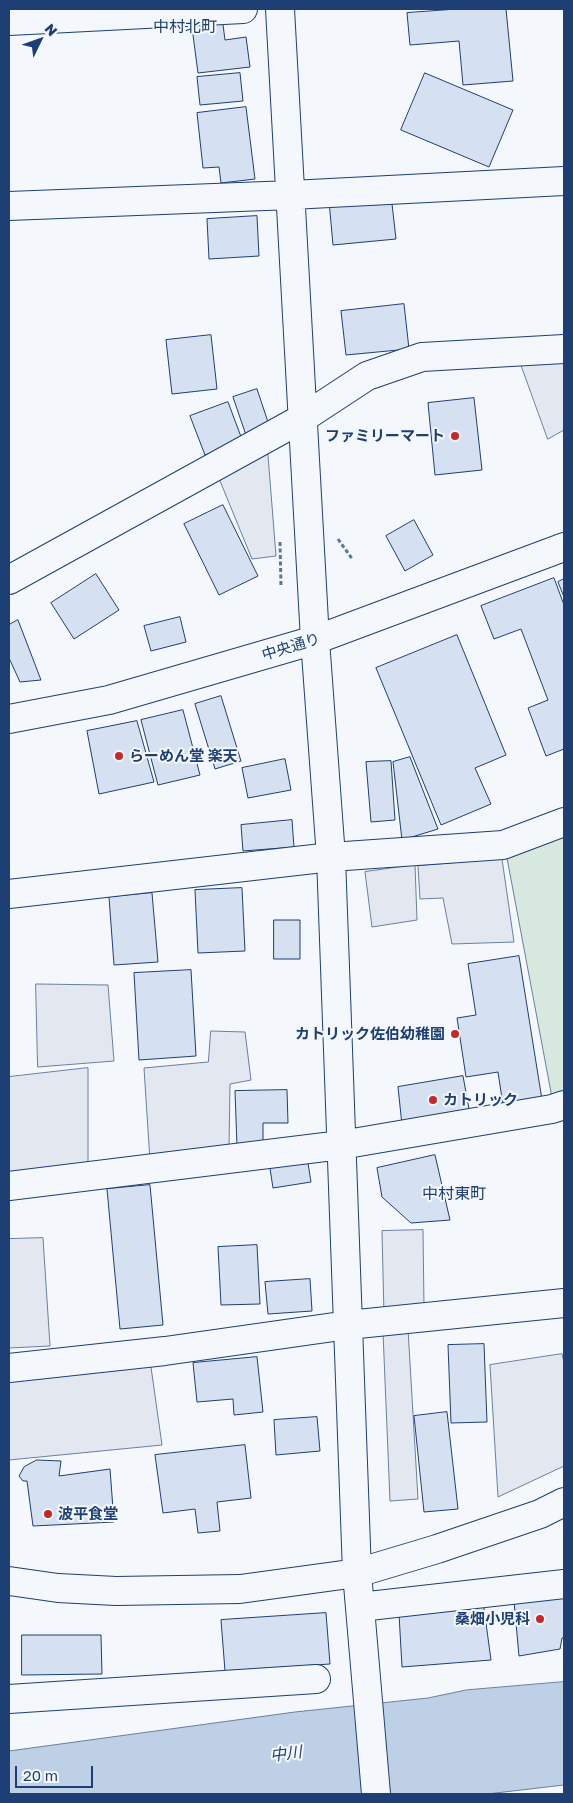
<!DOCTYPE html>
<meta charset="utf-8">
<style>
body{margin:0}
#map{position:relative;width:573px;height:1803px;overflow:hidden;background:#f4f7fb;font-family:"Golos Text",sans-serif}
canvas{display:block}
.frame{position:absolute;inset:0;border:10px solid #1d3f73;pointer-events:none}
.north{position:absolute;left:15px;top:15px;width:50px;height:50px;-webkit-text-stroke:4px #f4f7fb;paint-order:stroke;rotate:48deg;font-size:14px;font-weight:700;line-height:20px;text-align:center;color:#1d3f73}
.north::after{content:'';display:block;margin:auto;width:18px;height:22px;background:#1d3f73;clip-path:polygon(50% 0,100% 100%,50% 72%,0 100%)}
.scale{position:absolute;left:15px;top:1766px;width:78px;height:22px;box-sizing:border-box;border:2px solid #1d3f73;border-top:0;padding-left:6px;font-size:15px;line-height:18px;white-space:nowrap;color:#1d3f73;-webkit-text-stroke:4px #f4f7fb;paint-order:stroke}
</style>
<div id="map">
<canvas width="573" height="1803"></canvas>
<div class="frame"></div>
<div class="north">N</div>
<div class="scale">20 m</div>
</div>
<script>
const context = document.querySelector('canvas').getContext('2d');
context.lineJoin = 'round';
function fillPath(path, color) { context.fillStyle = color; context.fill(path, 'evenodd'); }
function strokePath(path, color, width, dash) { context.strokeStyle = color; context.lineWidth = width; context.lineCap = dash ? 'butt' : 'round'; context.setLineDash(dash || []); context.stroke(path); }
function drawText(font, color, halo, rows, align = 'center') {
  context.font = font + ' "Golos Text","Noto Sans JP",sans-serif'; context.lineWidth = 4; context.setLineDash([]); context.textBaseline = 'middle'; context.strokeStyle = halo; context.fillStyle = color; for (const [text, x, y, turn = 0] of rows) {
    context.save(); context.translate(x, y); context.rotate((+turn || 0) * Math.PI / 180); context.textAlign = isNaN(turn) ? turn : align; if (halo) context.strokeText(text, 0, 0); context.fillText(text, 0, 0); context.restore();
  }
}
const green = new Path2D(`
 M564,837V1101L553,1103L507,858Z`);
fillPath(green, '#d7e8df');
strokePath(green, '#687fa3', 1);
const parking = new Path2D(`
 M518,356H564V430L548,439Z
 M267,443L276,556L252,559L218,476Z
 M502,859L514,942L452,944L443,898L420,899L418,866Z
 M415,865L417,920L372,927L365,872Z
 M36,984L108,985L114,1061L38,1067Z
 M211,1031L245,1032L251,1080L230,1084L229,1149L150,1161L144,1068L208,1062Z
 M88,1068V1164L9,1175V1077Z
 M423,1230L424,1307L384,1315L382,1231Z
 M43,1238L50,1346L9,1348V1239Z
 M408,1329L418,1499L390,1501L383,1332Z
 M562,1354L564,1362V1466L498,1497L490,1365Z
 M150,1360L162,1445L9,1460V1377Z`);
fillPath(parking, '#e3e8f0');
strokePath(parking, '#687fa3', 1);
const water = new Path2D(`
 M564,1682V1785L487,1794H9V1751L295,1712L428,1698L466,1690Z`);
fillPath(water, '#bed0e5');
strokePath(water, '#687fa3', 1);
const building = new Path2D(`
 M457,9H506L513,81L463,85L459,41L410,45L407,13Z
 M222,17L225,40L246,37L250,67L198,73L191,20Z
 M240,73L243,101L200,105L197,77Z
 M425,73L513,110L489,167L401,130Z
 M246,107L255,179L221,183L219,167L203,168L197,113Z
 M391,195L396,239L333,245L329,201Z
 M257,216L259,256L209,259L207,219Z
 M404,304L409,349L346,355L341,311Z
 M211,335L217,389L172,394L166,340Z
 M257,389L268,422L247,438L233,397Z
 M474,398L482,470L435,475L428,403Z
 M228,402L243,442L205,455L190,416Z
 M223,505L258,576L219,595L184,524Z
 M414,520L433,555L405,571L386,536Z
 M96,574L119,610L74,639L51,603Z
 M554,578L564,605V749L546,756L528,708L548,700L521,629L494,639L481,606Z
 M564,579V597L558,582Z
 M180,617L186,642L151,651L144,626Z
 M18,620L41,680L20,682L9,658V625Z
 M457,635L506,755L475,768L491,804L441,825L376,668Z
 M221,696L241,761L215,769L195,704Z
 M183,710L200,775L158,785L141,720Z
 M137,721L154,782L99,794L87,731Z
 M410,757L438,829L402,840L393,762Z
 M285,759L291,790L248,798L242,768Z
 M391,761L395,820L371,822L366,762Z
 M292,820L294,847L243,851L241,825Z
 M242,888L245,951L198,953L195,890Z
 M152,893L158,962L114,965L109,897Z
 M274,920H300V959H274Z
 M519,956L543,1106L504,1112L498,1072L466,1077L457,1018L476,1015L468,964Z
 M191,970L196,1056L139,1060L134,973Z
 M463,1076L470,1114L402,1125L398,1087Z
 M287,1090L288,1123H263V1147H237L235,1091Z
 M435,1155L450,1220L411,1223L382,1197L377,1168Z
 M307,1157L311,1182L273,1188L269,1162Z
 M150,1185L163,1325L120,1329L107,1189Z
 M257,1245L260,1304L221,1305L218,1247Z
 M310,1279L312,1311L268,1314L265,1282Z
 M484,1344L487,1422L451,1423L448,1345Z
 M257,1357L263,1412L234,1415L233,1399L197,1402L193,1363Z
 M447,1412L458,1509L424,1512L414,1416Z
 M317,1417L320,1451L276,1455L274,1420Z
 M245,1445L251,1498L217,1502L220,1531L198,1533L195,1509L163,1513L155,1455Z
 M37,1460L61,1461L59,1476L110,1469L114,1522L33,1526L27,1481H23L19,1476L24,1467Z
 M564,1594V1638H562L560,1649L519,1656L514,1601Z
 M483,1601L491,1660L402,1667L399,1614Z
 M326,1613L330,1664L225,1671L221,1620Z
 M22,1635H101L102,1674L22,1675Z`);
fillPath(building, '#d5e0f0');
strokePath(building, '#1d3f73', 1);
const minor = new Path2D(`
 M280,9L315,640L331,857L357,1573L376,1794
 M9,21L243,9
 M9,206L291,195L564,181
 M9,580L303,418L367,376L422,357L564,349
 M9,894L331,857L503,845L564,822
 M9,1186L341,1145L552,1109L564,1105
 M9,1368L165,1351L348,1325L564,1303
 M9,1581L58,1588L116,1591L240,1589L357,1573L437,1549L540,1514L564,1502
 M360,1607L564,1584
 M9,1699L316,1679`);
const highway = new Path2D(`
 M9,719L109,700L315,640L564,547`);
strokePath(minor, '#1d3f73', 30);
strokePath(highway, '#1d3f73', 30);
strokePath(new Path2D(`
 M338,539L353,560
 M280,542L281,586`), '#5e769c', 3, [4, 2.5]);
strokePath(minor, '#f4f7fb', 28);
strokePath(highway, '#f4f7fb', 28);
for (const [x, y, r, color] of [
 [455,436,5,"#c62828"],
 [119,756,5,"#c62828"],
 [455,1034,5,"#c62828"],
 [433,1100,5,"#c62828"],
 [48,1514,5,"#c62828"],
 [540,1619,5,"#c62828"]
]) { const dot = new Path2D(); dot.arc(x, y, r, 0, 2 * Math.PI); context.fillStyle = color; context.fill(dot); strokePath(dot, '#f4f7fb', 2); }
drawText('bold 15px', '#1d3f73', '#f4f7fb', [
 ["ファミリーマート",445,436],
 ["らーめん堂 楽天",129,756,"left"],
 ["カトリック佐伯幼稚園",445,1034],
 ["カトリック",443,1100,"left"],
 ["波平食堂",58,1514,"left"],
 ["桑畑小児科",530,1619]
], 'right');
drawText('15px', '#1d3f73', '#f4f7fb', [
 ["中央通り",291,647,-17]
]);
drawText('16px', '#1d3f73', '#f4f7fb', [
 ["中村北町",185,27],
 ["中村東町",454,1194]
]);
drawText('italic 16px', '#1d3f73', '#f4f7fb', [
 ["中川",286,1754,-7]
]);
</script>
